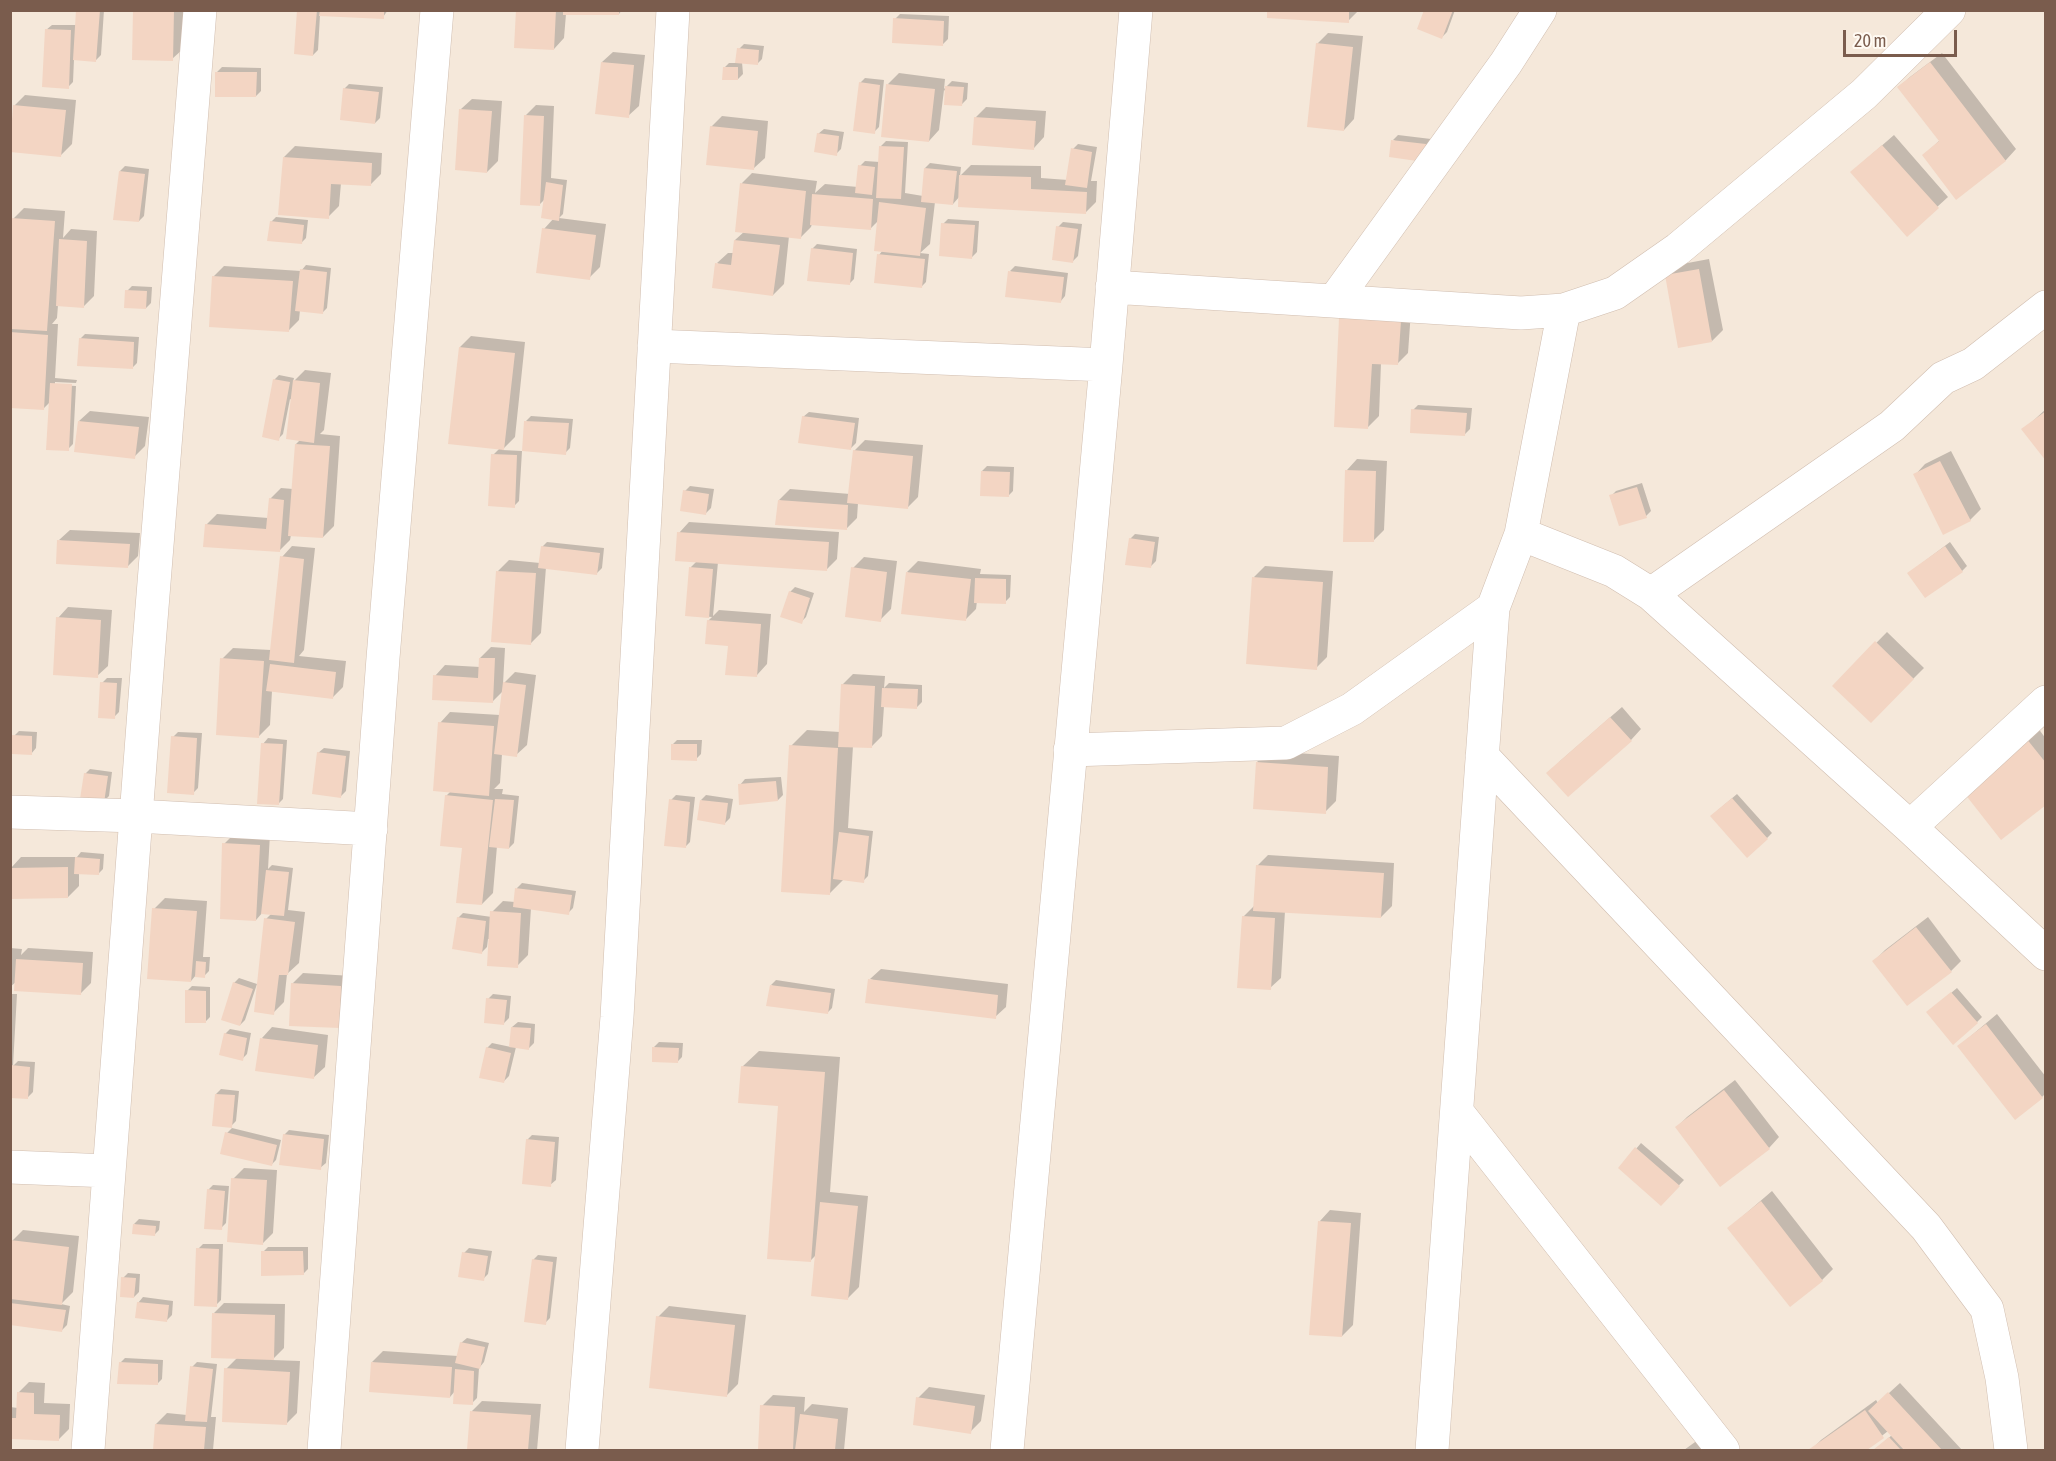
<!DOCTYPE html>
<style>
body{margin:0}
#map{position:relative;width:2056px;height:1461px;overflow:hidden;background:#fdf6ec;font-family:"Asap Condensed",sans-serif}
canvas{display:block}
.frame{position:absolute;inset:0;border:12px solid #7a5c4d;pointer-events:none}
.scale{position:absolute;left:1843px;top:30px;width:114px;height:27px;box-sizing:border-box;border:3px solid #7a5c4d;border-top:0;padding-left:8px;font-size:18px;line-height:21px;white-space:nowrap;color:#7a5c4d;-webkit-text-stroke:4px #fffaf3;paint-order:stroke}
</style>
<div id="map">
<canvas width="2056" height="1461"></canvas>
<div class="frame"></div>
<div class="scale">20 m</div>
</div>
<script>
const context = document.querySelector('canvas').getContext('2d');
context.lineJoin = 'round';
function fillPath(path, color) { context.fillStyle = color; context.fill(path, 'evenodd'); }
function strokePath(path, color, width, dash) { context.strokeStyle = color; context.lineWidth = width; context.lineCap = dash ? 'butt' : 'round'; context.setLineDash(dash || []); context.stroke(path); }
fillPath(new Path2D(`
 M11,11H2045V1450H11Z`), '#f5e8da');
fillPath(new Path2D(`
 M78,10H104L101,55L96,60L74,59L73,82L68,87L46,30L52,25H77Z
 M135,10H184L183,49L172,59Z
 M298,10H388L383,17L320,15L318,50L313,55Z
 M518,10H622L619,14H566L564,38L554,49Z
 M1269,10H1359L1348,21Z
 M1425,10H1455L1447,32L1442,37Z
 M900,14L949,16L948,39L943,44L895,19Z
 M1328,33L1363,36L1354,119L1344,130L1317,44Z
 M744,44L764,46L762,59L757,64L742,62L743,74L738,79L724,68L729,63H737L739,49Z
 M613,52L645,55L639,106L628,116L602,62Z
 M1942,53L2016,149L2006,160L1956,198L1924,155L1940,140L1899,87L1910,77Z
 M222,67L261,68V91L256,96L217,72Z
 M899,73L945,79L944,89L952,81L968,83L967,99L962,104L944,90L939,130L929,141L888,84Z
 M865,78L884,80L879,127L874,132L860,83Z
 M349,84L383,87L380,118L375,123L344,89Z
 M25,95L76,100L72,144L61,155L10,150L14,106Z
 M472,99L502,101L498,161L487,172L461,109Z
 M536,105L554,106L551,178L567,180L563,214L559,218L606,224L600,267L589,278L544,229L554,218L545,199L540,204L525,116Z
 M986,107L1046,111L1044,137L1034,148L975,118Z
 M722,116L768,121L765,158L754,168L711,127Z
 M824,129L844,132L841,149L836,154L818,134Z
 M1398,135L1431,139L1429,155L1393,140Z
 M1894,135L1948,197L1937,207L1863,162Z
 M886,141L908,142L905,193L923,196L925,168L930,163L961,167L960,176L971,165L1041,166V178L1068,180L1073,149L1078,144L1097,147L1091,181H1097L1096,202L1085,213L960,196L953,204L935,202L930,244L920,253L929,254L926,282L921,287L879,255L883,250L879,220L870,229L812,224L811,227L800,238L789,236L784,284L773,295L717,263L728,253H734L735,240L745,231L742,183L752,173L817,181L815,193L825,184L858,187L860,166L865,161L880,162L881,146Z
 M295,146L382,153L381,174L370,185L341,183L339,206L328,217L284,157Z
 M125,166L149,169L144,216L139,221L120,171Z
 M24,208L65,211L63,238L71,229L97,231L94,296L83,307L58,305L57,318L52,324H58L55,378L77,380L76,383L55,382V385L76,386L73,444L68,449L50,402L43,409L10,407V251L13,219Z
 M276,217L308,220L306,238L301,243L271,222Z
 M948,219L979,221L977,252L972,257L943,224Z
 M1063,222L1082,224L1078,256L1073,261L1058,227Z
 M817,244L857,249L854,279L849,284L812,249Z
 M1709,259L1723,330L1712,341L1667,275L1677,265Z
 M306,265L331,268L327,308L322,313L300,310L299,320L288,331L213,277L224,266L301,271Z
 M1015,266L1068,273L1065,296L1060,302L1010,271Z
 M132,286L152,287L151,303L146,308L127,291Z
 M1352,308L1411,311L1408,353L1397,364L1381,363L1379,416L1368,427L1341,319Z
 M85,334L139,337L137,363L132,368L80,339Z
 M471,336L525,342L515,437L502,450L522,451L519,501L514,506L493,455L500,448L460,347Z
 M305,370L331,373L324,430L320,434L340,436L334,526L323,537L291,535L290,540L279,551L206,525L217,514L268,518L270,499L281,488L293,489L296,444L301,439L292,400L290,399L283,434L278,439L274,380L279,375L294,378L293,382Z
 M1418,405L1472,408L1470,429L1465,434L1413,410Z
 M2046,409V459L2023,430Z
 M90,411L149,417L145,446L134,457L79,421Z
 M809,412L859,418L856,443L851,448L803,417Z
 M531,416L573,419L570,448L565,453L526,421Z
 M865,440L923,445L918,497L907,508L858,503L857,518L846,529L779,500L790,489L850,494L854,451Z
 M1951,451L1981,509L1970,520L1915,475L1925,464Z
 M1357,459L1387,461L1384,530L1373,541L1347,470Z
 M987,466L1014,467L1013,491L1008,496L982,471Z
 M1642,483L1651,511L1646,516L1611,496L1616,491Z
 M690,486L714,489L711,508L706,513L685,491Z
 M689,522L839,532L837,559L827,569L718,562L713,616L719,610L771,614L767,664L757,675L708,621L712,617L687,615L691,567L697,561L679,533Z
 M70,530L140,533L138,556L127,567L59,540Z
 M1135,534L1159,537L1156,561L1151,566L1130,539Z
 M547,542L604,548L602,568L597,573L546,567L541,633L530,644L498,571L509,560L540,563L542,547Z
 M1950,542L1967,566L1962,571L1909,573Z
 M292,546L315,548L304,650L299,656L346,661L343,687L332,698L272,691L270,725L259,736L222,659L233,648L271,650L282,557Z
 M864,557L897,561L891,609L880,620L853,568Z
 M918,561L981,569L980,574L1011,575L1010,597L1005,602L977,601L976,609L965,620L907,572Z
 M1265,566L1333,571L1327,657L1316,668L1254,577Z
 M795,587L814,593L806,617L801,622L790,592Z
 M68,607L112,610L108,666L97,676L58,618Z
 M1887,632L1924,668L1871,721L1834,686Z
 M491,647L505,648L503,684L515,672L536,675L527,745L516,755L502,754L500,783L494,789H503L502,794L519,796L514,843L509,848L497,846L493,893L482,904L446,796L451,791L440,723L450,712L500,715L504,690L492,702L435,676L445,665L480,667V658Z
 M853,674L885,676L884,688L889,683L922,685V702L917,707L884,706L882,736L871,747L853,746L848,828L873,831L868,876L863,881L844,879L829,894L791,746L807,730L840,732L842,685Z
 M107,678H122L119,712L114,717L102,683Z
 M1622,707L1641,729L1631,740L1559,762Z
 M2038,728L2046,739V803L1963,789Z
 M19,731L37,732L36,748L31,754L14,736Z
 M178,732L202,733L198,788L193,793L173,737Z
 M268,738L287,740L283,799L278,804L263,744Z
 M677,740H702L701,754L696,759L672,745Z
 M324,748L350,751L346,791L341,796L318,753Z
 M1268,751L1339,756L1336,801L1325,812L1257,762Z
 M90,769L112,772L109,796L104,801L85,774Z
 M781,777L783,795L778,800L740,785L745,779Z
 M1737,794L1772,833L1767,838L1717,811Z
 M676,795L695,797L690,842L685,847L671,800Z
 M706,795L733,799L730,818L725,823L701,800Z
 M235,833L270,834L268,869L272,865L293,868L288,910L305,912L299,963L287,974L284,1002L273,1013L266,919L272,913L263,912L256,920L224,844Z
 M81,852L104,854L103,869L98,874L79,873V886L68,897L11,868L21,857H77Z
 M1268,855L1394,863L1392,906L1381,917L1285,911L1281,978L1270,988L1243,917L1254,906L1257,866Z
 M522,883L576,891L573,908L568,913L531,908L528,955L517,966L490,939H488L487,947L482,952L458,918L463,913L492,917V912L503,901L515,902L517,888Z
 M165,898L207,901L203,957H210L209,971L204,976L196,975L191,981L154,909Z
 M1928,917L1961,961L1951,971L1874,961L1885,950Z
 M10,948L22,949L21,955L28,948L93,952L91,983L80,994L16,982L10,987Z
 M881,969L1008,984L1006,1007L995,1017L870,979Z
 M303,973L352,976L350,1016L292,984Z
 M239,978L257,984L245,1020L240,1025L234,983Z
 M776,980L835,989L832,1008L827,1013L771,985Z
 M192,986L210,987V1017L205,1022L187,991Z
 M1957,988L1982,1017L1977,1022L1933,1008Z
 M10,994H17L13,1066L18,1061L35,1062L33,1092L28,1097L10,1089Z
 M493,994L511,996L509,1018L504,1023L488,999Z
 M1997,1014L2046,1077V1093L2042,1097L1959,1046Z
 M518,1022L535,1024L534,1043L529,1048L516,1047L509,1076L504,1081L487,1048L492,1043L511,1047L512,1027Z
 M272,1027L328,1035L325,1067L314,1077L262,1038Z
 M230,1029L251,1033L247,1054L242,1059L225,1034Z
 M659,1042L683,1043L682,1057L677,1062L654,1047Z
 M759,1051L840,1057L830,1192L868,1196L859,1287L848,1298L816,1255L810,1261L780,1104L742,1067Z
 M1735,1080L1779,1137L1769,1148L1677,1127L1687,1117Z
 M221,1089L239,1091L236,1121L231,1126L216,1094Z
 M232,1128L281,1140L276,1160L271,1165L227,1133Z
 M289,1130L329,1135L326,1163L320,1168L284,1135Z
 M532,1135L559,1137L556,1180L550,1185L527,1140Z
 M1641,1143L1684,1180L1661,1204L1620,1168Z
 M244,1168L277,1170L273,1233L262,1244L233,1179Z
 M213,1185L229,1186L226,1223L221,1228L208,1190Z
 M1772,1191L1833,1269L1822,1280L1729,1228Z
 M1330,1210L1361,1213L1353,1325L1342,1336L1320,1221Z
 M139,1219L160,1221L159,1230L154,1235L134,1224Z
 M23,1230L79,1236L73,1292L61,1304L70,1306L67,1325L62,1330L10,1324L12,1241Z
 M203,1244H223L221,1300L216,1305L198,1249Z
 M268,1247H308V1269L303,1274L263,1252Z
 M469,1248L492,1251L488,1274L483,1279L464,1253Z
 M538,1255L557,1257L550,1318L545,1323L533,1260Z
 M128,1273L140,1274L139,1292L134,1297L123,1278Z
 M143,1297L173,1301L172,1315L167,1320L138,1303Z
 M224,1303L285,1304L284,1348L272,1360L300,1361L297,1413L286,1424L226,1369L237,1358L214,1313Z
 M669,1306L746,1315L738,1384L727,1395L658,1317Z
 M467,1338L489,1343L484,1362L479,1368L477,1398L472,1403L455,1391L450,1397L372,1362L383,1351L458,1356L461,1343Z
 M125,1358L163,1360L162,1379L157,1384L120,1363Z
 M197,1362L217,1364L211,1417H216L213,1450H154L156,1424L167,1413L187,1415L192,1367Z
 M29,1382L45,1383L44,1403L70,1404L69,1429L58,1440L10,1438V1407L18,1408V1393Z
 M1900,1383L1962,1450H1875L1892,1435L1888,1431L1864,1450H1811L1821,1440L1876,1400L1878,1403Z
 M929,1387L985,1395L981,1421L970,1432L918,1398Z
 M773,1395L805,1397L804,1412L812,1404L848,1408L844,1450H760L762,1406Z
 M482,1401L541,1404L537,1450H469L472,1411Z
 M1709,1432L1723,1450H1684Z`), '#0003');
fillPath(new Path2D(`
 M76,10H100L96,62L73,60Z
 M133,10H174L173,61L132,60Z
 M297,10H317L313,56L294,54Z
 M320,10H384V19L319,16Z
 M516,10H556L554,50L514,48Z
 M563,10H619V15H563Z
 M1267,10H1349V23L1267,18Z
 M1424,10H1453L1442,39L1417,29Z
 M893,18L944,21L943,46L892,43Z
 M45,29L71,30L69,89L42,87Z
 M1316,43L1353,47L1344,131L1307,127Z
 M737,48L759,50L758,65L735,63Z
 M601,62L634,65L629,118L595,114Z
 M1930,62L2006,161L1956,200L1922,155L1939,141L1897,87Z
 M723,67H738V80H722Z
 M215,72H257L256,97H215Z
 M859,82L880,85L875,134L853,131Z
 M886,84L935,89L929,142L881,137Z
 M945,86L964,87L962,106L944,105Z
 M343,88L379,92L375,124L340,120Z
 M13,105L66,110L61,157L10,152Z
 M459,109L492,111L487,173L455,170Z
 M524,115L544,116L540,206L520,205Z
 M974,117L1036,121L1034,150L972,145Z
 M710,126L758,131L754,170L706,165Z
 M817,133L839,136L837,156L814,152Z
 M1391,140L1426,144L1424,162L1389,157Z
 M1882,145L1939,208L1907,237L1850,172Z
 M879,146L904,147L901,199L876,198Z
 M1071,148L1092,152L1087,188L1065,185Z
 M283,157L372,163L371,186L331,184L329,219L278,215Z
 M858,165L875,167L872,195L855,193Z
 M924,168L957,171L953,205L921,202Z
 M119,171L145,174L139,222L113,220Z
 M959,175L1031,177V189L1087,192L1086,214L958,207Z
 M546,182L563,185L559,221L541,218Z
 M740,183L806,191L801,239L735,232Z
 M812,194L873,199L871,230L810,225Z
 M879,202L926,208L920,256L874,251Z
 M11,218L55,221L47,331L10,329Z
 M270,221L304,225L302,244L267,241Z
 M941,223L975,225L972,259L939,256Z
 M1056,226L1078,229L1073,263L1052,260Z
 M542,228L596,235L590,280L536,273Z
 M59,239L87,241L84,308L56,306Z
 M734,240L780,245L773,296L712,288L715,263L731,265Z
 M811,248L853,253L850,285L807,281Z
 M877,254L925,259L922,288L874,283Z
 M300,269L327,272L323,314L295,311Z
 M1699,269L1712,342L1678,348L1665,275Z
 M1008,271L1064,277L1061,303L1005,297Z
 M212,276L293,281L289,332L209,327Z
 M125,290L147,291L146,309L124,308Z
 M1339,318L1401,321L1398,365L1372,364L1368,429L1334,427Z
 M10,332L48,335L44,410L10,408Z
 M79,338L134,342L133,369L77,366Z
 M459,347L515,353L504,450L448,444Z
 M273,379L290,382L279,441L262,437Z
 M293,380L320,383L314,443L286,439Z
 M50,383L72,384L69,451L46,450Z
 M1411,409L1467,413L1465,436L1410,433Z
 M2046,411V461L2021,429Z
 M802,416L855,423L851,450L798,443Z
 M78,421L139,427L135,459L74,452Z
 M524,421L569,423L566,455L522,451Z
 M295,444L330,446L323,538L288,536Z
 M853,450L913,456L908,509L847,503Z
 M491,454L517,455L515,508L488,506Z
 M1940,461L1971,521L1943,535L1913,474Z
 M1345,470L1376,471L1374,542H1343Z
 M981,471L1010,472L1009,497L980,496Z
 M1637,487L1647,518L1619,526L1609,495Z
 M683,490L709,494L706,515L680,511Z
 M269,498L284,500L280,552L203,547L205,524L266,529Z
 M778,500L848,505L847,530L775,525Z
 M677,532L829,542L827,571L675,561Z
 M1129,538L1155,542L1151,568L1125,565Z
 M57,540L130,544L128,568L56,564Z
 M541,546L600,553L597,575L538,568Z
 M1945,546L1963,572L1925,598L1907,573Z
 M280,556L304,559L294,663L269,660Z
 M689,567L713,569L709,618L685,616Z
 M851,567L887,572L881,622L845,617Z
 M496,571L536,573L531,645L491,642Z
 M906,572L971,579L966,621L901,614Z
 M1252,577L1323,582L1317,670L1246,664Z
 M975,578L1006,579V604L974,603Z
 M789,591L810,598L802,624L780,617Z
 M56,617L101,620L98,678L53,675Z
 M707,620L761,624L757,677L725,675L728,646L705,644Z
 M1875,641L1914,679L1871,723L1832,686Z
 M220,658L264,661L259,738L216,735Z
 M479,658H495L493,703L432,700L433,675L478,678Z
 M270,664L336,672L333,699L266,691Z
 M100,682L117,683L115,719L98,718Z
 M503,682L526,685L517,757L494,754Z
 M841,684L875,686L872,748L838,747Z
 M882,688L918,689L917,709L881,707Z
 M1610,717L1632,741L1568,797L1546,773Z
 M438,722L494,726L489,796L433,791Z
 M12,735L32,736V755L12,754Z
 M171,736L197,738L194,795L167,793Z
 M2026,738L2046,763V805L2001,840L1961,789Z
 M261,743L283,744L279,805L257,804Z
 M671,744H697V761L671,760Z
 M789,745L838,748L830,895L781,892Z
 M317,752L346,756L341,798L312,794Z
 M1256,762L1328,767L1326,814L1253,809Z
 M84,773L108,776L104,803L80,799Z
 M776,781L778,801L739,805L738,784Z
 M445,795L493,800L482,905L456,903L462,848L440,846Z
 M1732,798L1768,839L1747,858L1710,816Z
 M495,799L514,800L509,849L489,847Z
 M669,799L690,802L686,848L664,846Z
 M700,800L728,803L725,825L697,820Z
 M839,832L869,836L864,883L833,879Z
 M222,843L260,845L256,921L220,919Z
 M75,857L100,859L99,875L74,874Z
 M1256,865L1384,873L1381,918L1253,911Z
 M68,867V898L10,899V868Z
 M266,870L289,872L284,916L261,914Z
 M515,888L572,895L569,915L513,907Z
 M152,908L197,911L191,982L147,979Z
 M490,911L521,913L518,968L487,966Z
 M1242,916L1275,918L1271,990L1237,988Z
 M457,917L486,921L482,954L452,949Z
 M264,918L295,922L288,975H279L274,1015L254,1012Z
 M1916,927L1952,972L1907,1006L1872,961Z
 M16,959L83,963L81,995L14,991Z
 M196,961L206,962L205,978L195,977Z
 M868,979L998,995L996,1019L865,1003Z
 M233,982L253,989L240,1026L221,1020Z
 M291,983L341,986L340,1028L289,1026Z
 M770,985L831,993L828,1014L766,1006Z
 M185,990L206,991V1023H185Z
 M1951,992L1978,1023L1953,1045L1926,1012Z
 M486,998L507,1000L504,1025L484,1023Z
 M1986,1024L2043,1098L2015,1120L1957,1046Z
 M511,1027L531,1028L529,1050L509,1047Z
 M224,1033L247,1038L243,1061L219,1055Z
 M260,1038L318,1045L314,1079L255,1071Z
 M486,1047L511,1053L504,1083L479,1078Z
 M652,1047L679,1048L678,1063L652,1062Z
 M11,1065L30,1067L28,1099L10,1098Z
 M741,1066L825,1072L811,1262L767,1259L778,1106L738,1103Z
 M1724,1090L1770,1149L1720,1187L1675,1127Z
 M215,1094L235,1095L232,1128L212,1126Z
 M225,1132L277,1145L272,1166L220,1154Z
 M283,1134L324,1139L321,1170L279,1165Z
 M526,1139L555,1142L551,1187L522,1184Z
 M1635,1147L1680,1186L1661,1206L1618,1168Z
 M231,1178L267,1180L263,1245L227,1242Z
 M207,1189L225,1191L222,1230L204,1229Z
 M1761,1201L1823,1281L1790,1307L1727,1228Z
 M820,1202L858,1206L848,1300L811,1296Z
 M1318,1221L1351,1223L1342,1337L1309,1335Z
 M133,1224L156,1226L155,1236L132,1234Z
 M10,1240L69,1247L62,1305L10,1299Z
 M196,1248L219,1249L217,1307L194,1306Z
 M261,1251H303L304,1275L261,1276Z
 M462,1252L488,1256L484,1281L458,1277Z
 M532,1259L553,1262L546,1325L524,1322Z
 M121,1277L136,1278L134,1298L120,1297Z
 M137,1302L169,1305L167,1322L135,1318Z
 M10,1303L66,1310L62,1332L10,1325Z
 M212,1313L275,1315L274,1360L211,1358Z
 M656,1316L735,1325L727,1397L649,1388Z
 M460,1342L485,1347L480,1369L455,1363Z
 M119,1362L158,1364V1385L117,1384Z
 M371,1362L452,1367L450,1398L369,1392Z
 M190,1366L213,1369L207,1422L185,1421Z
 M224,1368L290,1372L287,1425L222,1422Z
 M455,1369L474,1371L473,1405L453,1404Z
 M17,1392L34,1393V1414L60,1415L59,1441L10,1439V1418H16Z
 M1888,1392L1942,1450H1904L1868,1411Z
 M916,1397L975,1406L971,1434L913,1425Z
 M760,1405L795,1407L793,1450H758Z
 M1865,1410L1884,1438L1867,1450H1808Z
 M470,1411L531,1415L528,1450H467Z
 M800,1414L838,1419L835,1450H795Z
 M155,1424L206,1427L204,1450H153Z
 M1889,1437L1901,1450H1873Z`), '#f3d5c3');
const minor = new Path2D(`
 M1112,287L1521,313L1564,310L1615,293L1678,249L1864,94L1949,10
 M1334,301L1506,63L1540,10
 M654,346L1106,365
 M1521,534L1614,571L1651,594L1910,827L2046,954
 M1651,594L1892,426L1943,378L1973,364L2046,307
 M1070,750L1286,743L1352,709L1493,608
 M1482,756L1926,1227L1987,1309L2002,1378L2011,1450
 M10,812L136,816L371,829
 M1910,827L2046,702
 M1457,1112L1723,1450
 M10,1167L109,1171
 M88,1450L149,645L200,10
 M324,1450L383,658L437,10
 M582,1450L617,1017L673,10
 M1007,1450L1106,365L1136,10
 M1432,1450L1493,608L1521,534L1564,310`);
strokePath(minor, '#d1beb0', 34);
strokePath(minor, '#fff', 33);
</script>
